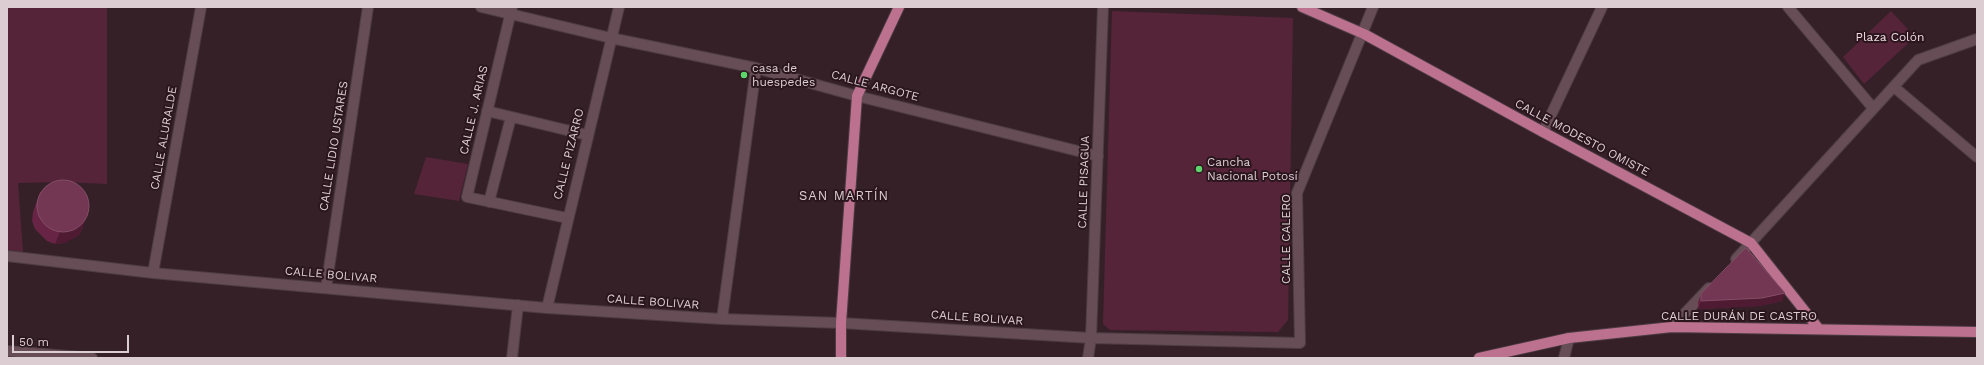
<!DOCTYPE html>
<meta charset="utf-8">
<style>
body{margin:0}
#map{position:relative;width:1984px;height:365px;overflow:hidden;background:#352028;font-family:"Work Sans",sans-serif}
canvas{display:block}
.frame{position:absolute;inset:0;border:8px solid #dccdd2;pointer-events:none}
.scale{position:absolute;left:12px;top:335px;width:117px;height:18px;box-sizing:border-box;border:2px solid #dccdd2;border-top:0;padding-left:5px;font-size:12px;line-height:14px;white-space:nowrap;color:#dccdd2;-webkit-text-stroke:3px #2b161e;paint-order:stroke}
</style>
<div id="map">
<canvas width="1984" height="365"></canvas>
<div class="frame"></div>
<div class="scale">50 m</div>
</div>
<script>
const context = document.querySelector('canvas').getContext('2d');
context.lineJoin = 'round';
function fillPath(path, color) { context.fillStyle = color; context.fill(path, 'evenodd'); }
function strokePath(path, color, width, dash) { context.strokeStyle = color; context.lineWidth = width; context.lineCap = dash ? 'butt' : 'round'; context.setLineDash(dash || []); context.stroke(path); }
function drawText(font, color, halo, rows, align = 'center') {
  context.font = font + ' "Work Sans",sans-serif'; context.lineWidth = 4; context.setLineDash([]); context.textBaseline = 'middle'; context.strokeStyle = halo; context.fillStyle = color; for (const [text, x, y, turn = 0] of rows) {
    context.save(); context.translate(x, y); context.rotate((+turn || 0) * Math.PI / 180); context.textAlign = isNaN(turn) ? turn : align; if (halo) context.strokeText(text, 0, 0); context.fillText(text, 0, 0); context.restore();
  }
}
fillPath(new Path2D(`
 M7,7H107V184L64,182L18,183L23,252L7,250Z
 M1112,11L1293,18L1288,320L1278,332L1110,330L1103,324Z
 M1891,11L1915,37L1864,84L1843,57Z
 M426,157L468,164L459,201L414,194Z`), '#562439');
const minor = new Path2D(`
 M481,7L611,38L756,68L857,96L1098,156
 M512,7L467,197L567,218
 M1788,7L1873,108
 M1894,87L1977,157
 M487,111L587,135
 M1543,132L1602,7
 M489,202L511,117
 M7,256L153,273L547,308L722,319L841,323L1091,338L1300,343L1297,193L1373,7
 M1736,259L1918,60L1977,39
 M153,273L201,7
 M326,288L368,7
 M547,308L619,7
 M722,319L756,68
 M1672,327L1709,288
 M7,351L92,358
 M512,358L518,305
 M1088,358L1091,338L1103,7
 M1564,358L1569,338`);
const major = new Path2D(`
 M1302,7L1364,34L1543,132L1751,243L1819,329
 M841,358V323L857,96L899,7
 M1479,358L1569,338L1672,327L1977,332`);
strokePath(minor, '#4e3c43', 12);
strokePath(major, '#4e3c43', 12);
strokePath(minor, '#664d56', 10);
strokePath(major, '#bc728f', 10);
fillPath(new Path2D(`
 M40,192L83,227L79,235L64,243L55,244L47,241L35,229L32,221L33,212Z
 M1701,294L1782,301L1759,306L1698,309V302Z`), '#672444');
fillPath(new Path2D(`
 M87,216L83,227L79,235L64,243L55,244L60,232Z
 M1785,293L1782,301L1759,306L1698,309L1701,301Z`), '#4e1b32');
const building = new Path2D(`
 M37 206a26 26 0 1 1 52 0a26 26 0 1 1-52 0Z
 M1746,248L1785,293L1762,298L1701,301V294Z`);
fillPath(building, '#733653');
strokePath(building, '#844e67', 1);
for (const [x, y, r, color] of [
 [744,75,4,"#5ed56c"],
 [1199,169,4,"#5ed56c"]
]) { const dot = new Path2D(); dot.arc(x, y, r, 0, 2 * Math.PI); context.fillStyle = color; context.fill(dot); strokePath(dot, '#2b161e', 1.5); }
drawText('12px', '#f2dbe2', '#2b161e', [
 ["Plaza Colón",1890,37]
]);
drawText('12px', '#dccdd2', '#2b161e', [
 ["casa de",752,68],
 ["huespedes",752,82],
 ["Cancha",1207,162],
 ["Nacional Potosí",1207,176]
], 'left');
drawText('12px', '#dccdd2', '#2b161e', [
 ["CALLE ARGOTE",875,86,15],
 ["CALLE J. ARIAS",474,110,-77],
 ["CALLE ALURALDE",164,138,-80],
 ["CALLE MODESTO OMISTE",1582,138,28],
 ["CALLE LIDIO USTARES",334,146,-81],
 ["CALLE PIZARRO",569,154,-76],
 ["CALLE PISAGUA",1084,182,-88],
 ["CALLE CALERO",1286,239,-90],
 ["CALLE BOLIVAR",331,275,5],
 ["CALLE BOLIVAR",653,302,4],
 ["CALLE DURÁN DE CASTRO",1739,316],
 ["CALLE BOLIVAR",977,318,4]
]);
context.letterSpacing = '1px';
drawText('13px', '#dccdd2', '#2b161e', [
 ["SAN MARTÍN",844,196]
]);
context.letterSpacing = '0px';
</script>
